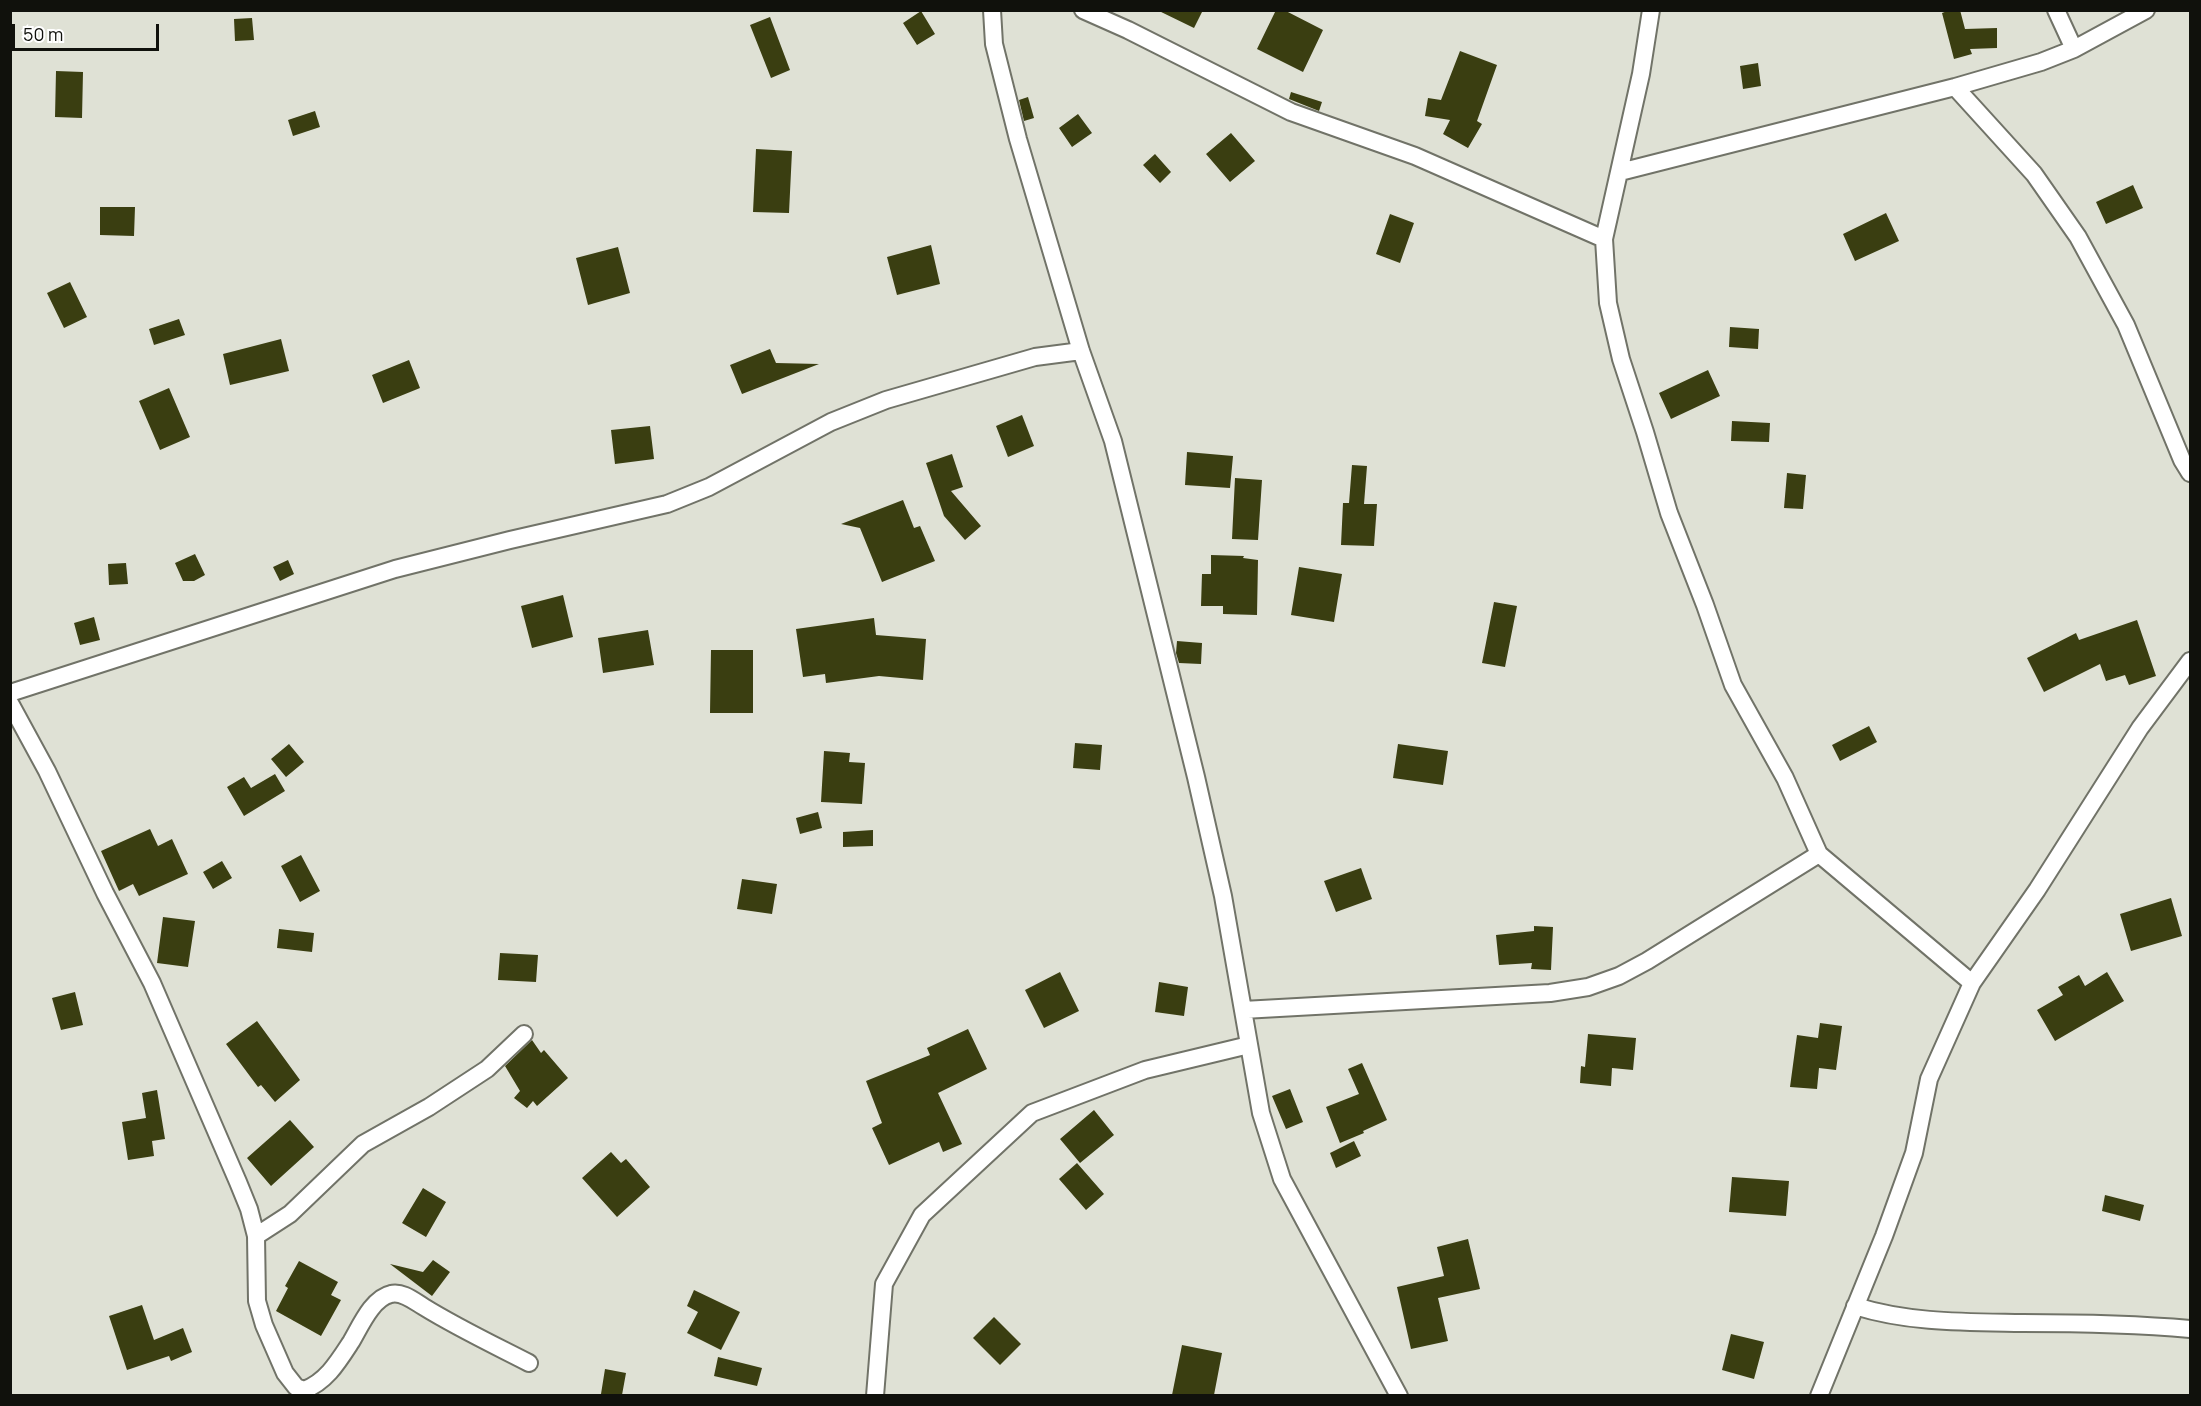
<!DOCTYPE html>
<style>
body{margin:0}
#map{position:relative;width:2201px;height:1406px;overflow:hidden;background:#dfe1d5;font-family:Manrope,sans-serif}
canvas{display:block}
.frame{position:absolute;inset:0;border:12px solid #10110c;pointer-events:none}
.scale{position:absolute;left:12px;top:24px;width:147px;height:27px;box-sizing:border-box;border:3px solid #10110c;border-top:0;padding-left:8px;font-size:18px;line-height:21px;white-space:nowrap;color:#10110c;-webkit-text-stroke:4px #fff;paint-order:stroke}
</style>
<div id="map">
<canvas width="2201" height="1406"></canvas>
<div class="frame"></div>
<div class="scale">50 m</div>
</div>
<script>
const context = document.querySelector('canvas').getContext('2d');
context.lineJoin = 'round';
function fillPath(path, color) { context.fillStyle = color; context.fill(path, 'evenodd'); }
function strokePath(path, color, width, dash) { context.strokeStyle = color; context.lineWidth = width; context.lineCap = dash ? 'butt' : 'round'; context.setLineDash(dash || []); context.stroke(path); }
fillPath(new Path2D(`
 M1157,10H1203L1194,28Z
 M1276,10H1284L1323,30L1303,72L1257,49Z
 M1950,10H1960L1965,29L1997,28V48L1970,49L1972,54L1954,59L1942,13Z
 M921,11L935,34L917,45L903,23Z
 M770,17L790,70L771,78L750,25Z
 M252,18L254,40L235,41L234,19Z
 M1460,51L1497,65L1477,121L1482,124L1468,148L1443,134L1450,120L1425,116L1428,98L1441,100Z
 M1758,63L1761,86L1743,89L1740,66Z
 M56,71L83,72L82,118L55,117Z
 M1291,92L1322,102L1319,111L1289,99Z
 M1028,97L1034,118L1024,121L1019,100Z
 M315,111L320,127L293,136L288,120Z
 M1078,114L1092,133L1072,147L1059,128Z
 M1231,133L1255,161L1230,182L1206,154Z
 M756,149L792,151L789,213L753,212Z
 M1155,154L1171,172L1160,183L1143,165Z
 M2133,185L2143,208L2106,224L2096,202Z
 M100,207H135L134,236L100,235Z
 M1886,213L1899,241L1855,261L1843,234Z
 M1390,214L1414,223L1400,263L1376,254Z
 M931,245L940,284L897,295L887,257Z
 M618,247L630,293L588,305L576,258Z
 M70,282L87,317L64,328L47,293Z
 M179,319L185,335L154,345L149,329Z
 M1730,327L1759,329L1758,349L1729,347Z
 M281,339L289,371L230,385L223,354Z
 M770,349L776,363L819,364L742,394L730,365Z
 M409,360L420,388L383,403L372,375Z
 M1708,370L1720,396L1671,419L1659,393Z
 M169,388L190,437L160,450L139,401Z
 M1022,415L1034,446L1008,457L996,426Z
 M1732,421L1770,423L1769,442L1731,441Z
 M650,426L654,459L615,464L611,430Z
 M1187,452L1233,456L1230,488L1185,485Z
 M952,454L963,487L951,491L981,526L965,540L944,516L926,463Z
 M1352,465L1367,466L1364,504H1377L1374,546L1341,545L1343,503H1349Z
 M1787,473L1806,475L1803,509L1784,508Z
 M1235,478L1262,480L1258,540L1232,539Z
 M903,500L914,528L920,526L935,561L882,582L860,528L841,524Z
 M195,554L205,575L194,581H183L175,563Z
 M1211,555L1244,556L1243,558L1258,560L1257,615L1223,614V606H1201L1202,574H1211Z
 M288,560L294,574L280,581L273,567Z
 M126,563L128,584L109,585L108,564Z
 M1299,567L1342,574L1334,622L1291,615Z
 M563,595L573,637L532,648L521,606Z
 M1494,602L1517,606L1505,667L1482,663Z
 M94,617L100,640L80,645L74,623Z
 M874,618L876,635L926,639L923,680L879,676L826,683L825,674L803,677L796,629Z
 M2137,620L2156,676L2129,685L2125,675L2106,681L2100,664L2044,692L2027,658L2076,633L2079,640Z
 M648,630L654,665L603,673L598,638Z
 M1177,641L1202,643L1201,664L1179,663L1176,653Z
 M711,650H753V713H710Z
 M1869,726L1877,742L1840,761L1832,745Z
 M1075,743L1102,745L1100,770L1073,768Z
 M289,744L304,762L286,777L271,759Z
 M1398,744L1448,751L1443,785L1393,778Z
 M824,751L850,753L849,762L865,763L862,804L821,802Z
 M275,774L285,791L244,816L227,787L244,777L251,788Z
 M818,812L822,828L800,834L796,818Z
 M150,829L158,846L172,839L188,874L139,896L133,884L119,891L101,851Z
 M873,830V846L843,847V832Z
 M301,855L320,891L300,902L281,866Z
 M222,861L232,878L213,889L203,872Z
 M1361,868L1372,899L1336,912L1324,881Z
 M742,879L777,884L772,914L737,909Z
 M2171,898L2182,936L2131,951L2120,914Z
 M163,917L195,921L188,967L157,963Z
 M1534,926L1553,927L1551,970L1531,969L1532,963L1499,965L1496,935L1534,931Z
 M279,929L314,933L312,952L277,948Z
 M500,953L538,955L536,982L498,980Z
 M1060,972L1079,1011L1044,1028L1025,990Z
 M2107,972L2124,1001L2055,1041L2037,1010L2063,995L2058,987L2079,975L2085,986Z
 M1159,982L1188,987L1184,1016L1155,1012Z
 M75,992L83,1025L61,1030L52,998Z
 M257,1021L300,1080L275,1102L261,1085L258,1087L226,1044Z
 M1820,1023L1842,1026L1836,1070L1819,1068L1817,1089L1790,1087L1797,1035L1818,1038Z
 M968,1029L987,1069L938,1093L962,1144L943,1152L939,1142L889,1165L872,1128L882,1123L866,1081L930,1055L927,1048Z
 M1588,1034L1636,1038L1633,1070L1612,1068L1611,1086L1580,1083L1581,1066L1585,1067Z
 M532,1040L541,1053L544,1050L568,1078L537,1106L533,1101L527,1108L514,1098L520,1091L505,1066Z
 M1362,1063L1387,1120L1363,1131L1364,1133L1340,1143L1326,1107L1359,1094L1348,1069Z
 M1290,1089L1303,1122L1286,1129L1272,1096Z
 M157,1090L165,1139L152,1141L154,1156L128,1160L122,1122L146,1118L142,1093Z
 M1094,1110L1114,1135L1080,1163L1060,1139Z
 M290,1120L314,1147L271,1186L247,1158Z
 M1354,1141L1361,1156L1336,1168L1330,1153Z
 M611,1152L621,1163L626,1159L650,1187L617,1217L582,1178Z
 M1077,1163L1104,1194L1086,1210L1059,1179Z
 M1732,1177L1789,1181L1786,1216L1729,1212Z
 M423,1188L446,1202L426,1237L402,1223Z
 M2105,1195L2144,1205L2140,1221L2102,1211Z
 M1468,1239L1480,1289L1438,1298L1448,1341L1411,1349L1397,1287L1444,1276L1437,1247Z
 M433,1260L450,1272L432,1296L390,1264L423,1272Z
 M299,1261L338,1282L331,1295L341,1300L321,1336L276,1311L288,1288L285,1286Z
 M694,1290L740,1312L721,1350L687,1333L698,1312L687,1306Z
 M142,1305L154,1340L183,1328L192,1352L171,1361L169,1356L127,1370L109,1316Z
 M994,1317L1021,1344L1000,1365L973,1338Z
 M1731,1334L1764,1342L1754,1379L1722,1370Z
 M1182,1345L1222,1353L1214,1395H1172Z
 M718,1357L762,1368L757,1386L714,1376Z
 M605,1369L626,1373L622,1395L601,1394Z`), '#3a3e11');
const street = new Path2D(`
 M992,10L994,44L1018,139L1081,351L1113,441L1196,777L1223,896L1261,1113L1282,1179L1399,1396
 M1083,10L1128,30L1291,112L1415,156L1604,239
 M1651,10L1641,74L1604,239L1608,303L1621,359L1645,432L1669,513L1705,605L1733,685L1785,778L1819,854L1972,983
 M2056,10L2074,49
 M1955,87L2034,174L2078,237L2126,325L2182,460L2190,473
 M1620,172L1955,87L2041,62L2074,49L2146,10
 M10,693L395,569L510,540L667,504L709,487L831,422L886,400L1035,357L1081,351
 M10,703L47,771L105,893L152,983L238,1182L249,1209L256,1236L257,1301L264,1325L285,1373L296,1387L304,1390C326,1382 338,1362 351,1342C360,1327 372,1298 391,1294C402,1291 414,1301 424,1307C458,1328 494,1345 529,1363
 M1243,1010L1550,993L1588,987L1619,976L1647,961L1819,854
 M256,1236L290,1214L363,1144L429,1107L487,1069L524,1034
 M1855,1306C1909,1323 1965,1322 2022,1323C2078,1323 2134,1324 2190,1329
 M875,1396L884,1284L922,1215L1032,1113L1145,1070L1249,1045
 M1819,1396L1884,1236L1914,1153L1929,1079L1972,983L2037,890L2140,728L2190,661`);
strokePath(street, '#717368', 20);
strokePath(street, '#fff', 16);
</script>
